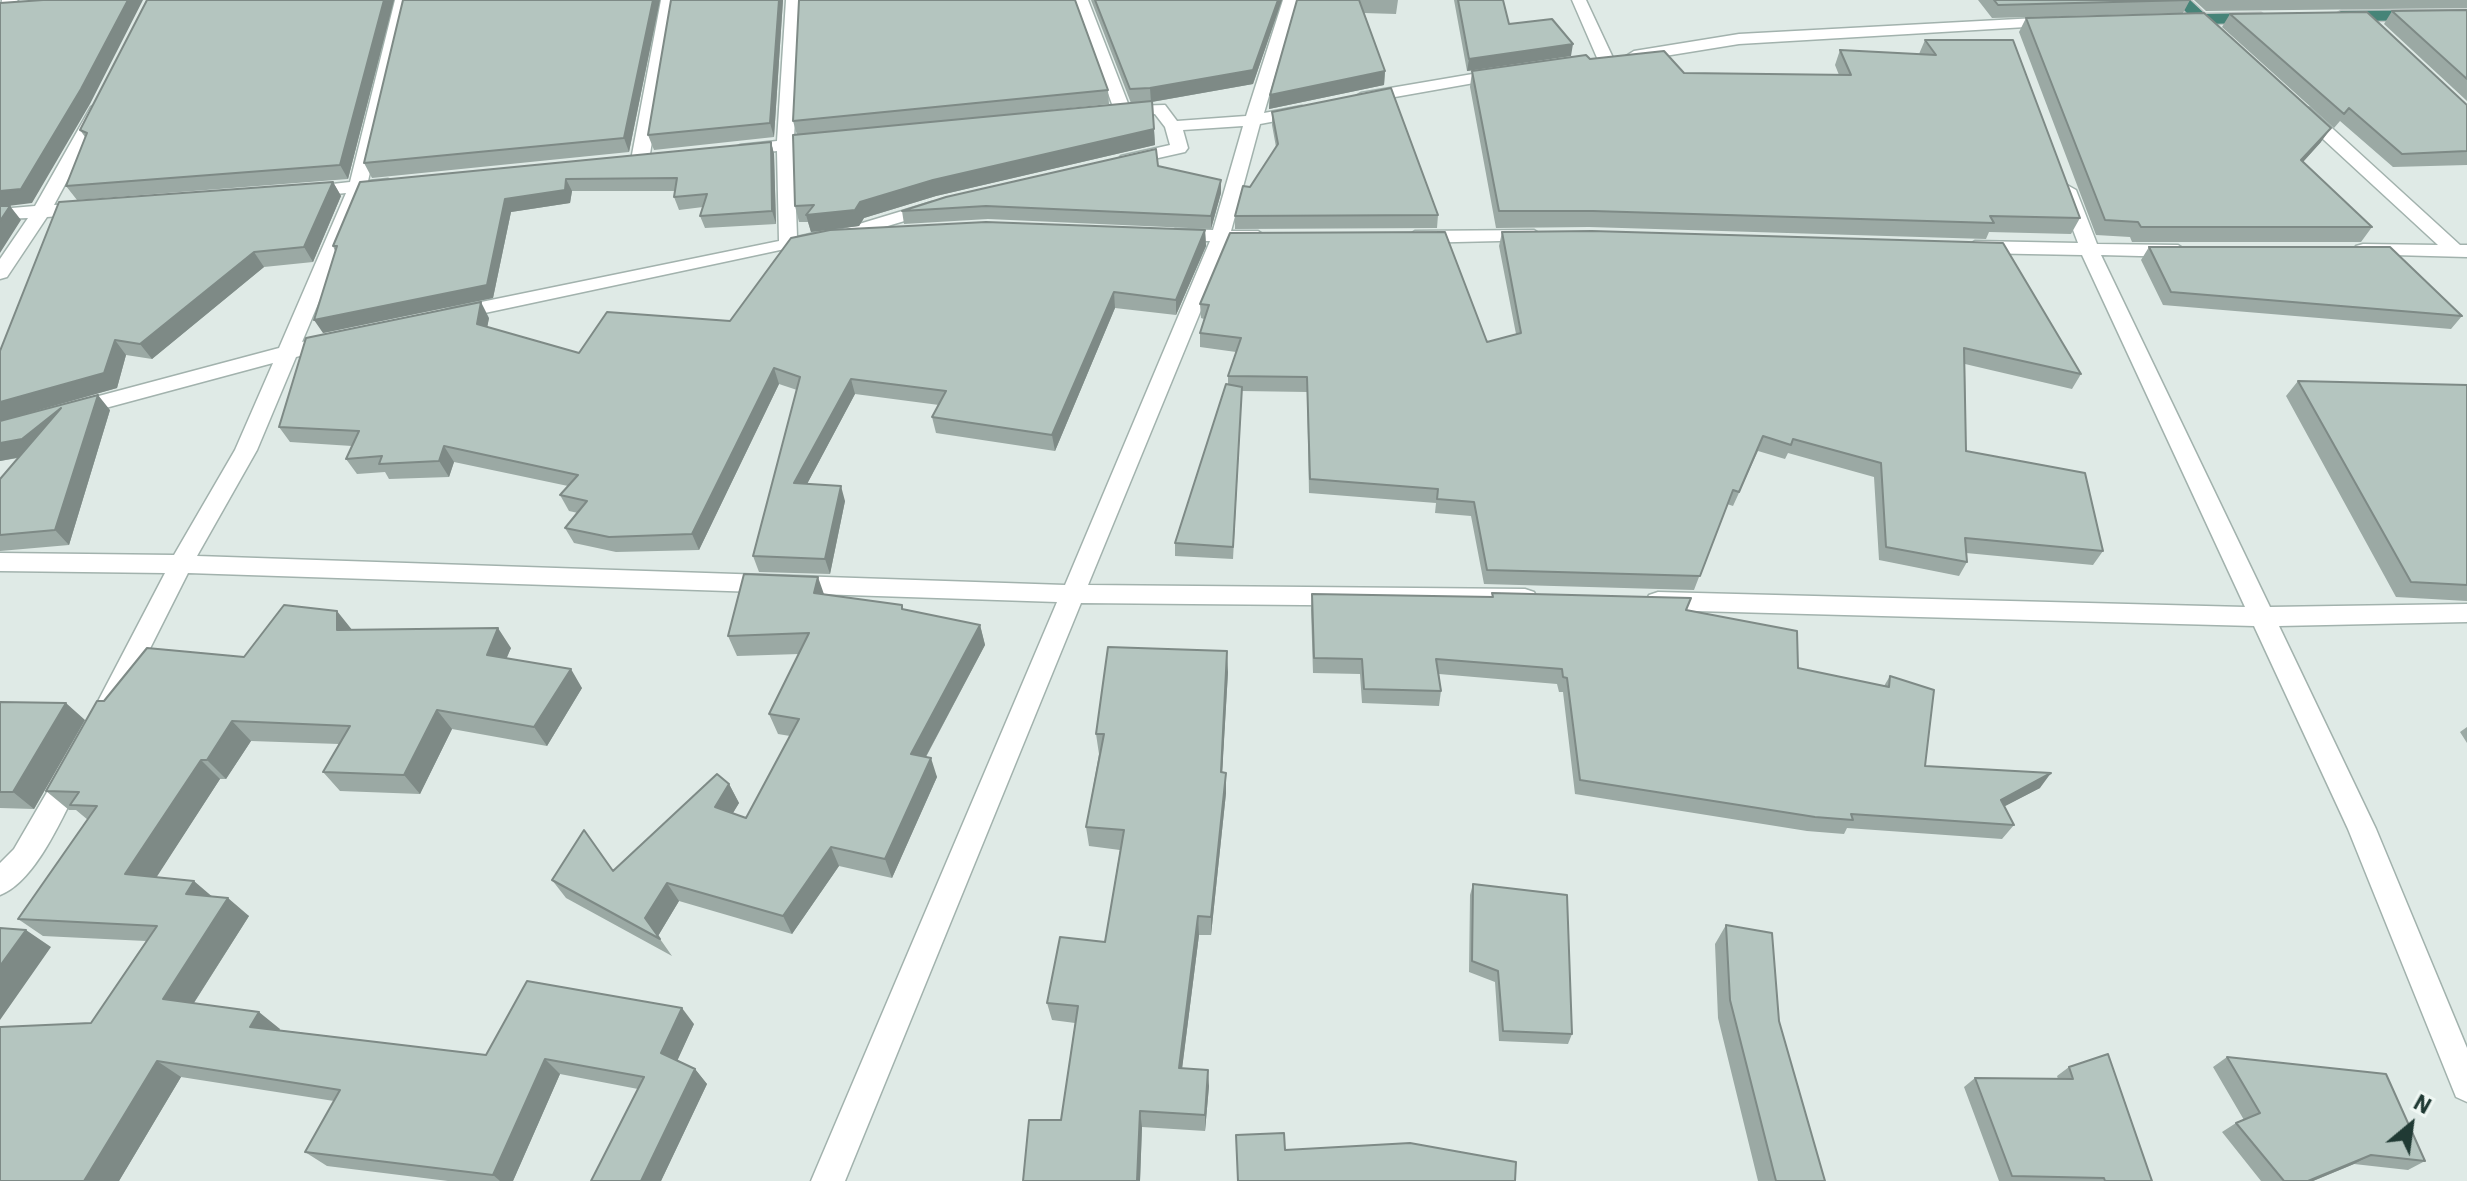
<!DOCTYPE html>
<style>
body{margin:0}
#map{position:relative;width:2467px;height:1181px;overflow:hidden;background:#dfeae6;font-family:"IBM Plex Sans",sans-serif}
canvas{display:block}
.north{position:absolute;left:2371px;top:1085px;width:80px;height:80px;-webkit-text-stroke:6px #eff7f3;paint-order:stroke;rotate:29deg;font-size:22px;font-weight:700;line-height:32px;text-align:center;color:#203a34}
.north::after{content:'';display:block;margin:auto;width:28px;height:36px;background:#203a34;clip-path:polygon(50% 0,100% 100%,50% 72%,0 100%)}
</style>
<div id="map">
<canvas width="2467" height="1181"></canvas>
<div class="north">N</div>
</div>
<script>
const context = document.querySelector('canvas').getContext('2d');
context.lineJoin = 'round';
function strokePath(path, color, width, dash) { context.strokeStyle = color; context.lineWidth = width; context.lineCap = dash ? 'butt' : 'round'; context.setLineDash(dash || []); context.stroke(path); }
function fillPath(path, color) { context.fillStyle = color; context.fill(path, 'evenodd'); }
const minor = new Path2D(`
 M2,0H18L0,15Z
 M395,0H409L368,181L388,179L397,184L388,189L365,192L302,342L334,334L344,340L341,345L296,357L257,450L197,556L1065,585L1210,241H1175L1166,235L1175,229L1213,230L1243,126L1183,130L1188,148L1185,152L1127,165L1121,164L1118,160L1121,156L1170,145L1165,127L1155,114L1116,115L1074,0H1088L1129,106L1165,105L1177,121L1246,116L1283,0H1297L1264,113L1302,106L1310,111L1308,115L1260,124L1231,231H1258L1267,237L1258,243L1229,242L1088,585L1525,589L1534,592L1537,598L1534,604L1525,607L1081,603L845,1181H811L1057,602L188,573L117,714L108,717L99,714L95,707L165,573L0,571V553L174,555L235,450L273,363L72,417L65,415L61,410L65,405L279,348L346,193L306,197L297,192L306,187L350,182Z
 M661,0H675L649,160L640,165L631,160Z
 M786,0H800L794,139L826,136L835,141L826,146L794,150L797,237L819,232L826,234L932,202L938,203L941,207L938,211L834,242L827,240L452,320L445,318L442,314L445,310L452,308L779,241L777,151L740,155L731,150L740,145L777,141Z
 M1572,0H1586L1614,60L1612,63L1606,65L1598,60Z
 M2055,17L2063,22L2060,25L1739,44L1634,61L1626,56L1634,51L1739,34Z
 M1502,69L1508,71V77L1361,103L1353,98L1361,93Z
 M99,102L107,107L54,205L85,204L94,209L85,214L47,217L7,277L0,279V259L28,218L0,219V209L35,206L91,107Z
 M2304,107L2310,108L2460,245H2467V257L2356,254L2354,250L2356,246L2363,244L2438,245L2298,116L2296,112L2298,108Z
 M2067,185L2076,190L2097,244L2178,245L2187,251L2178,257L2101,255L2270,607L2467,604V622L2279,626L2376,829L2467,1048V1102L2456,1097L2348,829L2254,626L1658,610L1649,607L1646,601L1649,595L1658,592L2245,607L2082,255L1975,253L1966,247L1975,241L2078,243L2058,190Z
 M1534,230L1543,236L1541,240L1415,243L1406,237L1415,231Z
 M73,760L82,763L86,771L82,779C64,813 37,881 0,895V863L14,849L64,763Z`);
const trunk = new Path2D(`
 M2174,0H2190L2205,14L2261,13L2269,18L2261,23L2201,24L2196,22Z
 M2467,10V20L2341,21L2333,16L2341,11Z`);
strokePath(minor, '#a2b2ad', 3);
strokePath(trunk, '#bcc4c2', 3);
fillPath(minor, '#fff');
fillPath(trunk, '#468478');
fillPath(new Path2D(`
 M147,0H394L348,179L77,200L66,186L85,137L80,130Z
 M403,0H660L629,152L372,178L364,163Z
 M783,0L774,137L654,150L648,135Z
 M1091,0H1282L1253,84L1152,102L1155,145L936,196L864,218L859,226L831,230H1205L1206,246L1176,315L1115,308L1055,451L936,433L932,417L939,405L855,394L807,484L845,501L830,574L759,572L753,556L797,390L779,384L699,550L616,552L574,543L565,528L578,513L569,511L560,495L568,486L454,462L449,477L389,479L385,472L357,474L346,459L352,446L290,442L279,427L489,318L487,327L579,353L730,321L830,230L811,232L808,222H799L795,206L797,135L793,121L1108,90L1109,104L938,122L1131,103Z
 M1297,0H1398L1396,14L1364,13L1385,71L1384,85L1269,109L1270,95Z
 M1454,0H1503L1509,24L1571,56L1467,71Z
 M1978,0H2190L2183,13L1992,18Z
 M2194,0H2467V8L2206,11Z
 M2467,10V101L2384,24L2392,11Z
 M2230,14L2467,105V165L2393,167L2340,121L2334,128L2222,27Z
 M2026,18L2321,142L2303,162L2372,227L2361,242H2132L2130,237L2096,235L2019,32Z
 M1925,40L2080,218L2071,234L1989,232L1986,239L1589,227L1496,228L1470,87L1472,71L1590,59L1684,73L1839,75L1835,65L1840,50L1919,54Z
 M1272,112L1438,215L1437,228L1235,229V216L1250,187L1276,147L1272,125Z
 M771,142L774,154L776,224L705,228L700,216L703,207L679,210L674,197L675,191H572L570,203L511,212L493,298L323,333L335,251L333,246L360,182Z
 M1221,180V193L1211,229L988,219L904,224L902,211Z
 M333,182L341,196L313,262L264,267L152,359L126,355L117,388L0,421V351Z
 M1502,232L2081,374L2072,389L1965,364L1966,451L2103,551L2093,565L1966,553L1967,562L1959,576L1879,560L1874,477L1788,453L1785,459L1758,451L1733,506L1727,504L1694,590L1484,584L1471,516L1435,513L1436,503L1309,493L1307,392L1242,391L1233,559L1175,556V543L1228,385V376L1236,352L1200,347V333L1204,319L1201,318L1200,304L1487,342L1516,334L1499,246Z
 M2149,247L2462,316L2451,329L2163,305L2141,260Z
 M2298,381L2467,385V601L2396,597L2286,396Z
 M110,410L69,545L0,551V479L18,458L0,461V421Z
 M1492,593L1686,610L1798,668L1884,686L1890,676L1925,766L2040,788L2004,806L2014,825L2002,839L1847,828L1844,834L1807,831L1575,794L1563,692H1559L1557,684L1439,674L1441,691L1439,706L1362,703L1360,674L1313,673L1311,610L1312,594L1492,597Z
 M824,594L902,605L903,609L980,625L985,645L926,757L937,777L892,878L839,866L792,934L679,901L658,936L672,956L566,898L552,880L613,871L729,784L739,803L733,813L746,818L790,736L778,734L769,714L799,654L737,656L728,636Z
 M352,630L511,648L506,658L582,688L547,746L452,729L420,794L340,791L323,772L339,744L251,741L226,779H220L156,877L212,896L249,916L194,1003L280,1029L279,1030L486,1055L694,1024L677,1060L695,1069L707,1084L661,1181H591L638,1089L560,1074L513,1181H448L327,1166L305,1152L334,1101L181,1077L119,1181H0L91,1023L146,941L43,936L18,919L88,820L76,810H69L46,791L104,701L244,657Z
 M1228,672L1222,772L1226,793L1211,935H1199L1182,1068L1209,1086L1205,1131L1142,1127L1140,1181H1023L1061,1120L1075,1023L1052,1020L1047,1003L1105,942L1120,850L1089,846L1086,827L1099,754L1096,734Z
 M0,702L85,720L34,809L0,808Z
 M2467,727V743L2460,732Z
 M1473,884L1572,1034L1568,1044L1499,1041L1495,982L1469,972L1470,895Z
 M1726,925L1779,1021L1825,1181H1758L1718,1018L1715,944Z
 M2227,1057L2425,1161L2408,1170L2354,1164L2313,1181H2261L2222,1132L2236,1123L2244,1120L2213,1067Z
 M2069,1067L2152,1181H1999L1964,1087L1975,1078L2058,1079L2057,1076Z`), '#9ba9a4');
fillPath(new Path2D(`
 M128,0H143L90,104L32,203L0,207V191Z
 M384,0H394L348,179L340,165Z
 M653,0H660L629,152L624,138Z
 M779,0H783L774,137L770,123Z
 M1278,0H1282L1253,84L1151,102L1150,88Z
 M1573,44L1571,56L1467,71L1469,59Z
 M1385,71L1384,85L1269,109L1270,95Z
 M2331,128L2321,142L2292,174L2301,160Z
 M1154,129L1155,145L936,196L864,218L859,226L811,232L806,215L860,202L933,180Z
 M771,142L774,154L776,224L772,211Z
 M566,179L572,191L570,203L511,212L493,298L323,333L314,320L505,199Z
 M1221,180V193L1211,229V216Z
 M333,182L341,196L313,262L304,247Z
 M10,206L21,220L0,253V221Z
 M1205,230L1206,246L1176,315V300Z
 M254,252L264,267L152,359L140,344Z
 M1114,292L1115,308L1055,451L1052,435Z
 M481,302L489,318L485,339L477,324Z
 M115,340L126,355L117,388L0,421V402Z
 M774,368L779,384L699,550L692,534Z
 M851,379L855,394L799,499L794,483Z
 M98,395L110,410L69,545L55,530Z
 M61,408L36,454L0,461V443Z
 M444,446L454,462L449,477L439,461Z
 M841,486L845,501L830,574L825,559Z
 M818,577L825,597L814,593Z
 M337,611L353,631L337,630Z
 M980,625L985,645L917,773L911,754Z
 M498,628L511,648L500,674L487,655Z
 M1227,651L1228,672L1221,793V772Z
 M571,669L582,688L547,746L534,727Z
 M66,703L85,720L34,809L13,792Z
 M437,710L452,729L420,794L404,775Z
 M232,721L251,741L226,779L207,760Z
 M931,758L937,777L892,878L885,859Z
 M201,760L220,779L147,892L125,874Z
 M1226,773V793L1211,935V917Z
 M2051,773L2040,788L1990,814L2001,800Z
 M729,784L739,803L725,826L715,807Z
 M831,847L839,866L792,934L783,916Z
 M194,881L215,899L186,894Z
 M667,883L679,901L658,936L645,918Z
 M228,898L249,916L186,1015L163,999Z
 M1198,916L1199,935L1180,1085L1179,1068Z
 M26,930L51,947L0,1020V966Z
 M682,1008L694,1024L674,1068L661,1053Z
 M259,1012L280,1029L272,1043L250,1027Z
 M545,1059L560,1074L513,1181H500L493,1175Z
 M157,1061L181,1077L119,1181H84Z
 M695,1069L707,1084L661,1181H641Z
 M1208,1070L1209,1086L1205,1131V1115Z
 M1140,1111L1142,1127L1140,1181H1137Z
 M2371,1155L2354,1164L2313,1181H2308Z`), '#7e8a86');
const building = new Path2D(`
 M43,0H128L81,89L21,189L0,191V3Z
 M147,0H384L340,165L66,186L87,133L80,130Z
 M403,0H653L624,138L364,163Z
 M671,0H779L770,123L648,135Z
 M799,0H1075L1108,90L793,121Z
 M1095,0H1278L1253,70L1150,88L1130,89Z
 M1297,0H1359L1385,71L1270,95Z
 M1458,0H1503L1509,24L1552,19L1573,44L1469,59Z
 M1994,0H2190L1998,5Z
 M2467,10V79L2392,11Z
 M2367,12L2467,105V151L2402,154L2349,108L2344,114L2230,14Z
 M2204,13L2331,128L2301,160L2372,227H2141L2138,222L2105,220L2026,18Z
 M1925,40H2013L2080,218L1990,216L1994,223L1593,211H1499L1472,71L1586,55L1590,59L1664,51L1684,73L1851,75L1840,50L1936,55Z
 M1391,88L1438,215L1235,216L1243,186L1250,187L1278,144L1272,112Z
 M1152,101L1154,129L933,180L860,202L855,210L806,215L814,205L795,206L793,135Z
 M771,142L772,211L700,216L707,194L674,197L677,178L566,179L565,190L505,199L487,285L314,320L337,246H333L360,182Z
 M1156,149L1158,166L1221,180L1211,216L986,206L902,211L946,197Z
 M333,182L304,247L254,252L140,344L115,340L104,373L0,402V351L59,202Z
 M0,206H10L0,221Z
 M986,222L1205,230L1176,300L1114,292L1052,435L932,417L946,391L851,379L794,483L841,486L825,559L753,556L800,377L774,368L692,534L609,537L565,528L587,501L560,495L578,475L444,446L439,461L379,464L382,456L346,459L359,431L279,427L306,338L481,302L477,324L579,353L607,312L730,321L791,238L830,230Z
 M1592,231L2003,243L2081,374L1964,348L1966,451L2085,473L2103,551L1965,538L1967,562L1886,547L1881,463L1793,439L1791,445L1763,436L1739,492L1733,490L1700,576L1487,570L1474,502L1437,499L1438,489L1310,479L1307,377L1228,376L1241,338L1200,333L1209,305L1200,304L1230,233L1445,232L1487,342L1521,333L1502,232Z
 M2149,247H2390L2462,316L2171,292Z
 M2298,381L2467,385V585L2411,582Z
 M1226,384L1242,387L1233,547L1175,543Z
 M98,395L55,530L0,535V479L61,408L22,439L0,443V421Z
 M744,574L818,577L814,593L902,605V609L980,625L911,754L931,758L885,859L831,847L783,916L667,883L645,918L660,939L552,880L584,830L613,871L717,774L729,784L715,807L746,818L799,719L769,714L809,633L728,636Z
 M1492,593L1691,598L1686,610L1797,631L1798,668L1889,687L1890,676L1934,690L1925,766L2051,773L2001,800L2014,825L1851,814L1853,820L1815,817L1580,780L1567,678L1563,677L1562,669L1436,659L1441,691L1364,689L1362,659L1314,658L1312,594L1493,597Z
 M284,605L337,611V630L498,628L487,655L571,669L534,727L437,710L404,775L323,772L350,726L232,721L207,760H201L125,874L194,881L186,894L228,898L163,999L259,1012L250,1027L486,1055L527,981L682,1008L661,1053L695,1069L641,1181H591L644,1077L545,1059L493,1175L305,1152L340,1090L157,1061L84,1181H0V1027L91,1023L157,926L18,919L97,806L70,805L79,792L46,791L97,701H104L147,648L244,657Z
 M1108,647L1227,651L1221,772L1226,773L1211,917L1198,916L1179,1068L1208,1070L1205,1115L1140,1111L1137,1181H1023L1029,1120H1061L1078,1006L1047,1003L1060,937L1105,942L1124,830L1086,827L1104,734H1096Z
 M0,702L66,703L13,792H0Z
 M1473,884L1567,895L1572,1034L1503,1031L1498,971L1472,961Z
 M1726,925L1772,933L1779,1021L1825,1181H1776L1730,1000Z
 M0,928L26,930L0,966Z
 M2108,1054L2152,1181H2105L2104,1178L2012,1176L1975,1078L2073,1079L2069,1067Z
 M2227,1057L2386,1074L2425,1161L2371,1155L2308,1181H2284L2236,1123L2260,1113Z
 M1284,1133L1285,1150L1410,1143L1516,1162L1515,1181H1238L1236,1135Z`);
fillPath(building, '#b4c5bf');
strokePath(building, '#7e8a86', 2);
</script>
